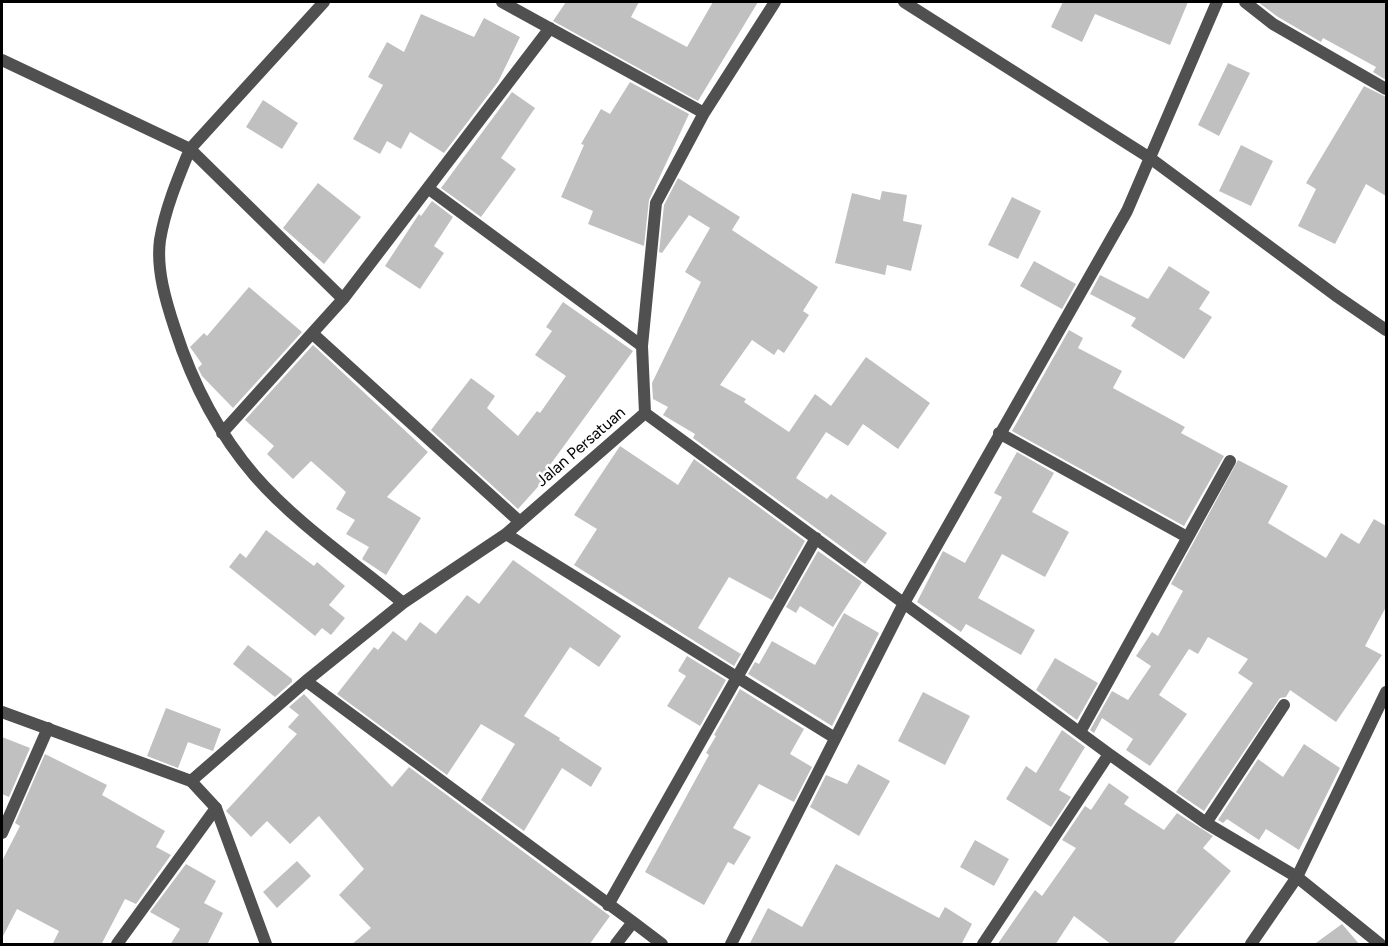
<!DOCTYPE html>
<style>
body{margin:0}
#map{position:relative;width:1388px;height:946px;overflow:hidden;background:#fff;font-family:Figtree,sans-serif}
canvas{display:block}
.frame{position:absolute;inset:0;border:3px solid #000;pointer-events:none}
</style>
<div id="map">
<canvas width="1388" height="946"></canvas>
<div class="frame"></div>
</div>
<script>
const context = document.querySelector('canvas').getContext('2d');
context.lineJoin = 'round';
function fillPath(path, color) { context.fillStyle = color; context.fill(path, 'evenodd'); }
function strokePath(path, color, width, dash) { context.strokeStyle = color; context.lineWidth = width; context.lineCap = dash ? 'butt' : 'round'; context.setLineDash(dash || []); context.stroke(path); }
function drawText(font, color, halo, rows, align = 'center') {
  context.font = font + ' Figtree,sans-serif'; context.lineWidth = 5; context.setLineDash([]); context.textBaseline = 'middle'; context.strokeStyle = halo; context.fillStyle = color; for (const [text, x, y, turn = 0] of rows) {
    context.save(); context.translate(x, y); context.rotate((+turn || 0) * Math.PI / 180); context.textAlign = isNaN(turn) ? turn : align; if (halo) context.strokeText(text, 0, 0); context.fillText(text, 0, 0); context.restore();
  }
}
fillPath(new Path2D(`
 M566,2H639L631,17L687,47L713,2H758L698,101L553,21Z
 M1063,2H1188L1170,45L1095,14L1082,42L1051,27Z
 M1258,2H1386V80L1373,72L1376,67L1323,38L1321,42L1278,17Z
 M421,14L474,37L484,18L520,37L498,82L444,153L410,132L401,149L387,141L380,154L353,139L383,85L368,77L387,42L404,52Z
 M1228,63L1250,73L1219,136L1198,125Z
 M630,82L689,114L649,200L644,246L588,224L593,211L561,197L584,145L581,144L601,109L610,114Z
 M1364,86L1386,97V196L1366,184L1335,244L1298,226L1316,189L1306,183Z
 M512,92L535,108L501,158L516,169L481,217L441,188Z
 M263,100L298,123L282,149L246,127Z
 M1241,145L1273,161L1251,206L1219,191Z
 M678,178L740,217L732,230L818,287L803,311L809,315L784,353L778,349L774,355L752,340L720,385L746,399L744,402L789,432L815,394L831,406L866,357L930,403L898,449L863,424L848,446L826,432L796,478L827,499L831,494L887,533L865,564L693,438L695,434L663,415L668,407L653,399L652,383L701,282L685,272L710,228L689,215L662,253L659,252L664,205Z
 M318,183L361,217L324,264L283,228Z
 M882,191L907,195L903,221L922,225L911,271L887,265L885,275L835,263L852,193L880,200Z
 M1012,197L1041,211L1018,259L988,245Z
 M432,201L453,217L434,246L444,253L420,289L385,266L419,214L421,216Z
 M1034,261L1076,284L1062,309L1020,286Z
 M1169,266L1210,292L1199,309L1212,317L1184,359L1131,326L1136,318L1090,294L1100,275L1148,299Z
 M249,287L302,332L233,408L202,376L198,368L202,364L190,347L204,333L207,336Z
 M563,302L633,351L550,465L554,469L518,509L431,430L471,378L495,396L487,408L518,436L537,411L540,413L566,376L535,355L552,331L546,327Z
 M1069,330L1083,338L1078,348L1122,371L1113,388L1185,427L1181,433L1224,456L1184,526L1012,431Z
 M313,345L428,452L387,497L421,518L386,575L362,559L369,547L346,534L355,520L336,509L346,492L311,461L293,479L267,454L274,446L245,420Z
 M620,446L678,485L694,459L805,541L772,600L729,577L698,628L741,654L734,666L574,565L597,529L574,515Z
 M1017,452L1054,473L1032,512L1069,532L1045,577L1002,554L978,598L1035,630L1021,655L966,624L961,632L917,602L943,551L965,563L1002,497L994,493Z
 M1238,460L1288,486L1268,523L1326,558L1341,533L1359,544L1374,519L1386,526V607L1365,646L1382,655L1336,722L1290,690L1286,697L1280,698L1204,811L1176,792L1253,683L1238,673L1248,659L1208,637L1198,654L1189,649L1159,695L1187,714L1150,766L1126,750L1133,739L1102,718L1094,733L1090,730L1112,691L1128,700L1151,666L1136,656L1152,632L1158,636L1183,591L1171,584Z
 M266,530L314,566L317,562L345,586L329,605L345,618L331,635L322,628L315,636L229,567L240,553L246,558Z
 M818,551L862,582L833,627L800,606L796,613L786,607Z
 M513,560L621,636L599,667L570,647L524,716L560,738L559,740L602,768L591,787L562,768L524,831L481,800L515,744L481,724L447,775L337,694L374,647L378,650L393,631L406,641L420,622L436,634L467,595L479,604Z
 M844,613L879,633L832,726L748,674L755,662L759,664L772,641L815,665Z
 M248,645L292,679V682L275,697L233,664Z
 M687,656L726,680L700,726L667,706L686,676L678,671Z
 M1055,658L1098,683L1077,720L1036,690Z
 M740,689L804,729L790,754L812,767L794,802L759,784L733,828L751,837L734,865L728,862L704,905L645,872L709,755L706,753L716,736L714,735Z
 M923,692L970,716L945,765L898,741Z
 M304,694L392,787L409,767L610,916L589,945H351L371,928L339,895L364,869L319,816L290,844L267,821L251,837L226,811L297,734L288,727L299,715L289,707Z
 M166,708L221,729L213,751L188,742L178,768L147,756Z
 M1062,730L1085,747L1059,790L1071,797L1051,827L1006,799L1026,766L1036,773Z
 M2,737L30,748L9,797L2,794Z
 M1304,744L1340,768L1299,850L1266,829L1259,840L1227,819L1223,823L1218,820L1258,759L1283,777Z
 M45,754L107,785L102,795L165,831L156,847L171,855L136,904L125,899L101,945H52L59,931L17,909L2,938V861L20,826L15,823Z
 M858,764L890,781L859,836L810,807L826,775L847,784Z
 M1109,783L1129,797L1124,804L1164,830L1177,813L1213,836L1203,848L1231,871L1172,945H1112L1074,916L1055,945H997L1035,890L1042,896L1076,848L1062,840L1085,806L1091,810Z
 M975,840L1009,859L994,886L960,867Z
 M297,861L311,876L277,908L263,892Z
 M186,864L216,881L204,903L223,913L207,945H170L180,929L150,912Z
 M836,864L939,918L945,907L972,924L961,945H749L768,908L802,927Z
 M1342,924L1360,945H1313Z`), '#c0c0c0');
strokePath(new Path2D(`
 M324,2L190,149L343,299
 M502,2L704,113
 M904,2L1150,158L1335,295L1386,330
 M1245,2L1273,24L1386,89
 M2,60L190,149C178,178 165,209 160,240C156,269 166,302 175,329C192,382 218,433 255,476C297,524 354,562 403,603
 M429,189L642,346
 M313,334L520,522
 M645,413L1109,754L1206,823L1297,877L1380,944
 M645,413L642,346L656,203L704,113L775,2
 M222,433L343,299L550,28
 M999,433L1187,537
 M506,534L835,738
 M306,681L633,922
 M1080,732L1230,461
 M191,781L306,681L403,603L506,534L645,413
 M1206,823L1284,705
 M2,833L48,728
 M608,905L816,538
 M117,944L216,808
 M616,944L633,922L662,944
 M731,944L904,603L1127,211L1217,2
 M983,944L1109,754
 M1251,944L1297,877L1386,692`), '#505050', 12);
strokePath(new Path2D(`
 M2,712L191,781L216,808L266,944`), '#505050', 12);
drawText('16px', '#000', '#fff', [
 ["Jalan Persatuan",581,447,-41]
]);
</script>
